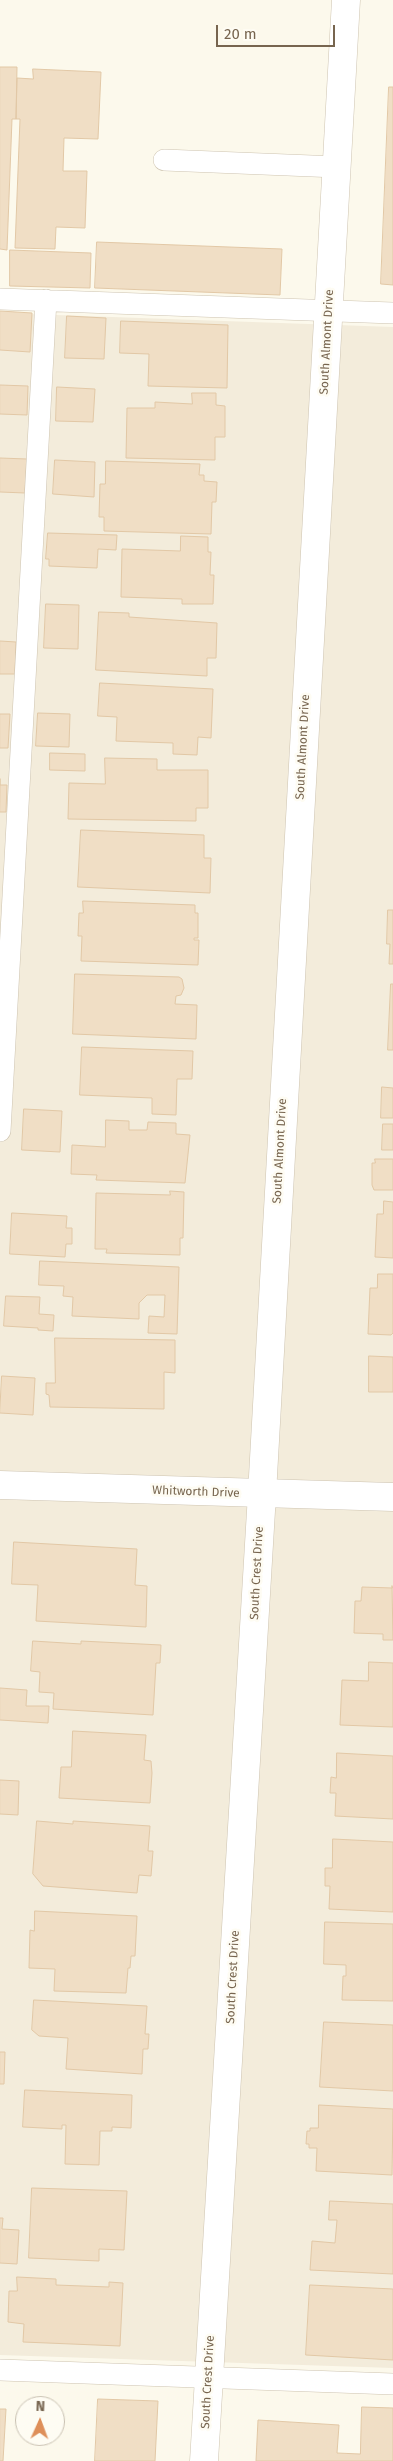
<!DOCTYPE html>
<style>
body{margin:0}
#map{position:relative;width:393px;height:2461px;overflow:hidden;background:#fcf9ec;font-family:"Fira Sans",sans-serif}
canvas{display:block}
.north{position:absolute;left:15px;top:2396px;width:50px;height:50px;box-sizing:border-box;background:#fefcf3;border:1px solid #c8c0b1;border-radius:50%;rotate:2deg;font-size:14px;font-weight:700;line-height:20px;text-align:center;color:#77654f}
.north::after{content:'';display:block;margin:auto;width:18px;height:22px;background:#de8f59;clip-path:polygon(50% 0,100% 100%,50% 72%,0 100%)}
.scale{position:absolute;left:216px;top:25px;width:119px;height:22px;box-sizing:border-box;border:2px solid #77654f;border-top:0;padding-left:6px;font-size:15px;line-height:18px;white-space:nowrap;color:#77654f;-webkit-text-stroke:4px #fefcf3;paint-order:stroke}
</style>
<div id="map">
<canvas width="393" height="2461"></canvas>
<div class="north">N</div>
<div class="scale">20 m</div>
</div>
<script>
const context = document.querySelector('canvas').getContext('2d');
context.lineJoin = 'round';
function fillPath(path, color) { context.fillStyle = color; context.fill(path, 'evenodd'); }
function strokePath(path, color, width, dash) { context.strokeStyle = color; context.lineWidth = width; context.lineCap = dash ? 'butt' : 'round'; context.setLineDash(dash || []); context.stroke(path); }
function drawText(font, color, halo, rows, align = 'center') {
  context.font = font + ' "Fira Sans",sans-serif'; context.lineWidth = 5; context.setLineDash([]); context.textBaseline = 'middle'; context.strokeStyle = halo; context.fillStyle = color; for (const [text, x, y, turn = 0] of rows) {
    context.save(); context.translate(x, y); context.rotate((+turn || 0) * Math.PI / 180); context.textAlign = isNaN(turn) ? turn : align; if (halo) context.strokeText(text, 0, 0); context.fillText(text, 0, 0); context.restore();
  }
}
fillPath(new Path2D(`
 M0,313L393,327V2368L0,2355Z`), '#f3ecdb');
const building = new Path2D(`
 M0,67H17L16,119H12L7,250L0,249Z
 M33,69L101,72L98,139L64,138L63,171H87L85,228L56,227L55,249L15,248L20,119H16L17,78L33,79Z
 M389,87H393V285L381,284Z
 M97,242L282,249L280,295L95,288Z
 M10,250L91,253L90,288L10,286Z
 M0,311L32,313L30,352L0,350Z
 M67,316L106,318L104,359L65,358Z
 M121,321L228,325L227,388L148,386L149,354L120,353Z
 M0,385L28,386L27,415L0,414Z
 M57,387L95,389L93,422L56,421Z
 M192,393H216V405L225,406V437H215V460L126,458L127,408H155V402L192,404Z
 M0,458L27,459L25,493L0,492Z
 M55,460L95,462L94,497L53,494Z
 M106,461L200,464L199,475H204V481L217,482L216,502H212L211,534L104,531V517H99L100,484H105Z
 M48,533L117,535L116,550L98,549L97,568L49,566V559H46Z
 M181,536L208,537V552H211L210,575H214L213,604H182V599L121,597L122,549L180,551Z
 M46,604L79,605L78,649L44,648Z
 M99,612L129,613V617L217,623L216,658H207V676L96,670Z
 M0,641L16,642L15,674H0Z
 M100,683L213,689L211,738L198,737L197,755L173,754V743L116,741L117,717L98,716Z
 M38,713L70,714L69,747L36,746Z
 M0,714H10L8,748H0Z
 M50,753L85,754V771L50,770Z
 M105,758L157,759V770H208V808H196V821L68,819L69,783L105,784Z
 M0,779V785H7L6,812H0Z
 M81,830L204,835V858H211L210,893L78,887Z
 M83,901L195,905V913H198V938H194V940H199L198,965L81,961L82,936H78L79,913H83Z
 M388,910H393V964H389L390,944H387Z
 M75,974L179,977L182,979L184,988L181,995L176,996L175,1004L197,1005L196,1039L73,1034Z
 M391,984H393V1050H388Z
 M82,1047L193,1051L192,1079H177L176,1115L152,1114V1098L80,1095Z
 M382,1087L393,1088V1118H381Z
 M24,1109L62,1111L60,1152L22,1150Z
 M106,1120L129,1121V1130H147L148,1122L176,1123V1134L190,1135L185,1183L96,1180L97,1175L71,1174L72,1145L105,1147Z
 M383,1124H393V1150H382Z
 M375,1159H393V1190H374L372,1185V1163H375Z
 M170,1191L184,1192L183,1238H180V1255L106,1253L107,1249H95L96,1193L170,1195Z
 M384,1201L393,1202V1258L375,1257L377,1214H383Z
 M12,1213L67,1216L66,1228H72V1244H66L65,1257L10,1254Z
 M40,1261L179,1267L177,1334L148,1333L149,1316L164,1317L165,1295H147L139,1303V1319L72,1316L73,1297L63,1296L64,1286L39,1285Z
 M378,1274H393V1333L391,1335L368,1334L370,1288H377Z
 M6,1296L40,1297L39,1314L54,1315L53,1331L38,1330V1328L4,1326Z
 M55,1338L175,1340V1373L164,1372V1409L50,1407L49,1395L46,1394V1383H55Z
 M369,1356L393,1357V1392H369Z
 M2,1376L35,1378L33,1415L0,1413Z
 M14,1542L137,1549L135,1585L147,1586L146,1627L36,1621L38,1585L12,1584Z
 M392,1586L393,1640H383V1634L354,1633L355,1601H361L362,1587L392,1588Z
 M33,1641L81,1644V1641L161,1645L160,1663H156L153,1715L53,1709L54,1693L39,1692L40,1672L31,1671Z
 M369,1662L393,1663V1727L340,1725L342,1680L368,1681Z
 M0,1688L27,1690L26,1706H49L48,1723L0,1720Z
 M73,1731L146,1735L144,1760L151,1761L152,1773L150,1803L59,1798L61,1767H71Z
 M337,1753L393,1756V1819L335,1816L336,1793H330L331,1777L336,1778Z
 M0,1780L19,1781L18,1815L0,1814Z
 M37,1821L73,1824V1821L150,1826L148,1851H153L151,1876L139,1875L137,1893L43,1886L33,1874Z
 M333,1839L393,1842V1912L329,1909L330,1886H325V1868H332Z
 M35,1911L137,1916L135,1956H131L130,1968H128L126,1993L54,1991L55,1969L29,1968L30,1930L34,1931Z
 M325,1922L393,1924V2001L342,2000L343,1976H346V1965L324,1964Z
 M34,2000L147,2006L145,2034H149L148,2049H143L142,2074L66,2069L68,2038L39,2036L32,2030Z
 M324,2022L393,2025V2091L320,2087Z
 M0,2052H5L4,2084H0Z
 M25,2090L132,2095L131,2128L112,2127V2131H100L99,2165L65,2164L66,2125H62V2129L23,2127Z
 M319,2105L393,2109L392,2175L316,2171L317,2148H309V2144H306L307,2131H310V2128H318Z
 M32,2188L127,2191L124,2250L99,2249V2261L29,2258Z
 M330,2201L393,2204V2274L310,2270L312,2241L335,2243L337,2220H329Z
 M0,2218H3L2,2229L19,2230L17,2264L0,2263Z
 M17,2277L56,2279V2285L109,2287V2282L123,2283L120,2346L23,2342L24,2324L8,2322L9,2291H17Z
 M310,2285L393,2289V2360L306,2355Z
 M98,2399L158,2401L155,2461H95Z
 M362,2407L393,2408V2461H256L258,2420L339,2425L337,2453L360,2454Z
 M0,2409H6L3,2461H0Z`);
fillPath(building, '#f0dec5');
strokePath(building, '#e2c8a6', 1);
const service = new Path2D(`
 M164,160L337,167
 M0,299L393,313
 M0,1131L46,300
 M0,2370L393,2384`);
const minor = new Path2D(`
 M204,2461L262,1494L346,0`);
const tertiary = new Path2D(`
 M0,1485L393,1497`);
strokePath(service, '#cec4b1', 22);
strokePath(minor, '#cec4b1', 29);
strokePath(tertiary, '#cec4b1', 29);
strokePath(service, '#fff', 21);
strokePath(minor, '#fff', 28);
strokePath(tertiary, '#fff', 28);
drawText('12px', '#77654f', '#fefcf3', [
 ["South Almont Drive",327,342,-87],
 ["South Almont Drive",303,747,-87],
 ["South Almont Drive",280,1151,-87],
 ["Whitworth Drive",196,1492,2],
 ["South Crest Drive",257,1573,-87],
 ["South Crest Drive",233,1977,-87],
 ["South Crest Drive",208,2382,-87]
]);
</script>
